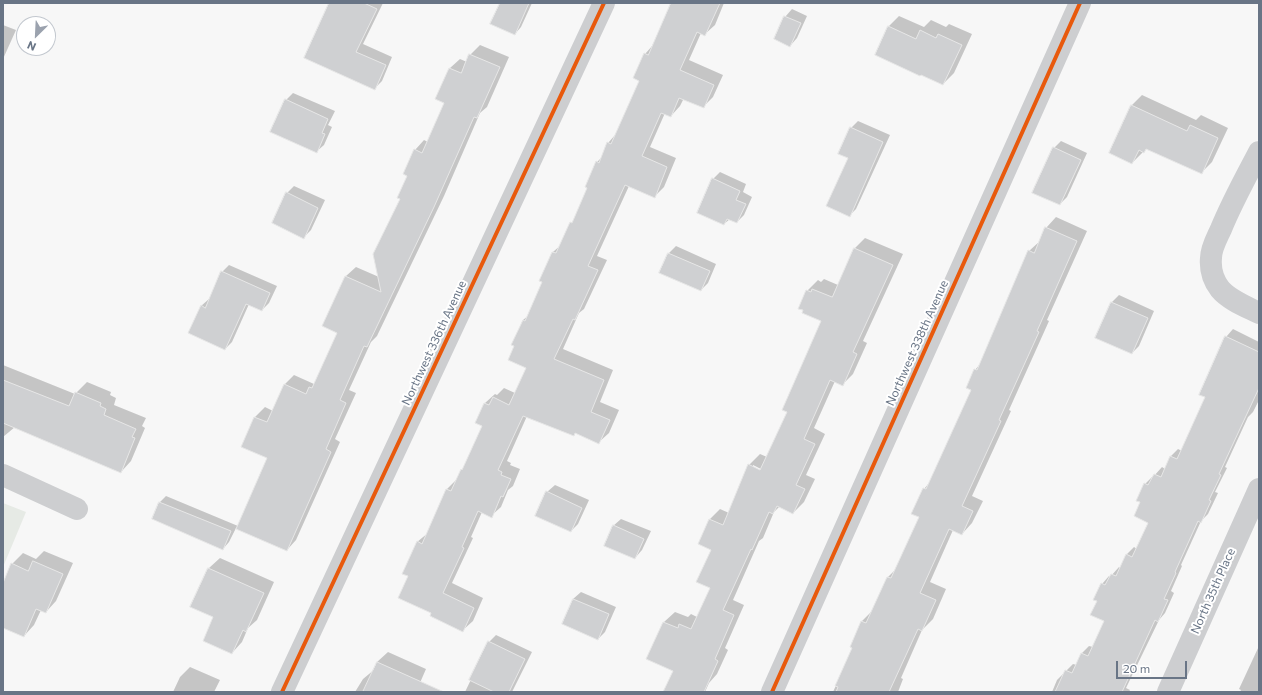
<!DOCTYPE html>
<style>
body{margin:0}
#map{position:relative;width:1262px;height:695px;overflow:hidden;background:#f7f7f7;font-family:Commissioner,sans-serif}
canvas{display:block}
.frame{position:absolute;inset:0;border:4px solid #697586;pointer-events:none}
.north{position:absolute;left:16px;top:16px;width:40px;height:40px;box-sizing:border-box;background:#fff;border:1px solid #c3c8cf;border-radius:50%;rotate:204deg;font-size:11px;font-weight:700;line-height:16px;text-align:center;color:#697586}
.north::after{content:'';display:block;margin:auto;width:14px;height:18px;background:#9ba2ae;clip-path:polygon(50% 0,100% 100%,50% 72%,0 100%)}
.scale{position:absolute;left:1116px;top:661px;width:71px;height:18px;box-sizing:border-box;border:2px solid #697586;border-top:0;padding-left:5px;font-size:12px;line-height:14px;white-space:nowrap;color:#697586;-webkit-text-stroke:3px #fff;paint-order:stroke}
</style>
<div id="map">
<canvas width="1262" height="695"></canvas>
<div class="frame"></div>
<div class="north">N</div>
<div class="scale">20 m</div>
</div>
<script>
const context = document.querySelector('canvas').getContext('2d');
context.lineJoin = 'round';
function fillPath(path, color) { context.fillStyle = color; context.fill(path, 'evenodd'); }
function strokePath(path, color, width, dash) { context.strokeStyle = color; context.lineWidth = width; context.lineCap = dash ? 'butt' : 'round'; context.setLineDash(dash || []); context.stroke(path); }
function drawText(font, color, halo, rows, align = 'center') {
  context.font = font + ' Commissioner,sans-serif'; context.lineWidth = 4; context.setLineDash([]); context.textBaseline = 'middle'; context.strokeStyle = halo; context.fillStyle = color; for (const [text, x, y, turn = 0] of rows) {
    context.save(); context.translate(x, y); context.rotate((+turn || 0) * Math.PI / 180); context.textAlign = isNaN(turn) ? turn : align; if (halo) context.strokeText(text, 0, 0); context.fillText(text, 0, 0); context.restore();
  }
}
fillPath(new Path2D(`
 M3,503L26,512L3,567Z`), '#e6eae5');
fillPath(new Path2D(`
 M331,3H383L363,44L392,57L382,81L375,88Z
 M501,3H532L521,27L515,34Z
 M674,3H724L715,25L705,34L701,33L689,60L723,75L713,97L703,107L684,98L680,106L671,116L665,113L650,147L676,158L664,187L654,197L629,186L597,256L607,260L584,309L579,313L563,349L613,370L600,402L619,410L609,433L599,442L576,432L574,434L527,416L507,461L511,463L510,465L520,469L513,486L508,490L501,507L491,516L482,512L471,537L473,538L452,583L483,598L473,621L463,630L432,612L409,576L417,542L428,533L447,489L456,480L464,467L483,425L485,403L495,394L497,395L504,388L515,393L527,368L515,346L512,345L523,320L529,315L544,282L540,280L553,252L562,244L571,223L574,220L588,187L597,162L603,156L608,143L616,134L640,80L645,54L653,45Z
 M792,9L807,16L797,38L790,46L785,17Z
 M899,16L924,27L931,20L946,27L949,24L972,34L954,73L943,84L876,55L889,26Z
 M3,25L16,30L3,59Z
 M480,45L509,57L487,107L480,113L444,196L377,336L371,342L349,390L356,393L335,439L340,442L296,540L287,550L236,528L229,542L223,549L153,519L160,502L166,496L238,526L268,458L242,446L255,417L265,407L273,411L284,385L294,375L314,384L316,381L338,332L323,325L346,276L356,267L379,277L415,150L424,140L428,142L445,103L450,68L460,59L467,62L470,55Z
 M293,93L335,111L328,125L332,127L324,145L316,152L286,100Z
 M1142,95L1196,120L1201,115L1228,128L1212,162L1201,173L1147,148L1132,163L1131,106Z
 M858,121L890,135L856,209L849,216V158L851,128Z
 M1061,141L1087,153L1067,197L1060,204L1054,148Z
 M720,172L746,184L743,192L752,197L744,215L737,222L730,219L724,224L713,179Z
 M294,186L325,200L311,230L304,237L287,193Z
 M1056,217L1087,231L1047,320L1049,321L1009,410L1011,411L972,496L983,501L972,523L962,534L953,530L930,582L946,589L933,619L922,630L901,678L903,679L898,692H833L853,647L851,646L862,621L873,610L888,577L896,569L920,517L924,489L929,483L973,389L975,370L980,364L1029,251L1040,241L1046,228Z
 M865,238L903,254L863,341L867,343L853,374L843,384L835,381L814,428L825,434L806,475L815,479L804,502L793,513L780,506L774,512L763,538L759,541L733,600L744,605L725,648L728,650L717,674L709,683L705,692H664L674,670L648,659L664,622L675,612L688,617L691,614L697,617L711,588L712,550L710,519L720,509L729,513L749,465L760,454L767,457L788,412L823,321L807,291L818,280L821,282L824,279L838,285L854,249ZM753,465L765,471L764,472L753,467Z
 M676,246L716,264L708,283L701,290L660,272L669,253Z
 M229,265L277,286L269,303L262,310L249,304L232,342L225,349L201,306L209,299L210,300L222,272Z
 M1119,295L1154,311L1139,346L1132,353L1097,337L1112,302Z
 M1233,329L1259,342V400L1253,412L1248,417L1225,467L1227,468L1215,492L1218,493L1208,514L1201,521L1181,565L1182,566L1171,591L1174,593L1165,613L1159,620L1126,688L1130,690L1129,692H1052L1057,680L1073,664L1077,665L1082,653L1089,646L1093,647L1105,621L1098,601L1102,584L1109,576L1110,577L1119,567L1120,568L1127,554L1134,547L1137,549L1149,522L1141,502L1145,484L1152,477H1153L1162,467L1165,469L1171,456L1178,449L1182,451L1207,397L1226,337Z
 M3,365L75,394L87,382L111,392L110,395L116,398L114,405L146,418L142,426L145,428L131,461L121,472L15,427L3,437Z
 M555,485L589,500L578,524L571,531L547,492Z
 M621,519L651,531L642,550L635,558L613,526Z
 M44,551L73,563L56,601L46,612L41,610L34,625L24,636L3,626V585L12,564L23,553L36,559Z
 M220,558L274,582L257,620L248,628L242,642L232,653L215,617L192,606L209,568Z
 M581,592L616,607L605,632L598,639L573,599Z
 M496,635L532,652L512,692H465L489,642Z
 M1259,646V692H1240L1241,690L1239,689Z
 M388,652L426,669L416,692H355L363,679L375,669L377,662Z
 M190,667L220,680L214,692H173L180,677Z`), '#0003');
const building = new Path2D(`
 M329,3H364L377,9L356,52L386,65L375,90L304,58Z
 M500,3H529L515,35L490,24Z
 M671,3H720L705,36L697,32L680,70L714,85L704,108L679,98L671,117L661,113L642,156L667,167L655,198L625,185L588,266L598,270L575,320L573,319L554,359L604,380L591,412L610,420L599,444L575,433L574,436L523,416L498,470L502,472L501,475L511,479L503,497L501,496L492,518L478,511L462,547L464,548L443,593L474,608L463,632L430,616L431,613L398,598L408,576L402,574L417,541L422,544L446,489L451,491L461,469L462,470L482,426L475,423L484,403L489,405L493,397L509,405L526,368L508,360L514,346L511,345L523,320L525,321L542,282L539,281L552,252L556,253L570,222L572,223L587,188L585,187L596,161L599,163L607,142L611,144L639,81L633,78L644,53L648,55Z
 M784,16L801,23L790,47L774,39Z
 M888,26L916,39L920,30L936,38L938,34L962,45L943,85L921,75L920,76L875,55Z
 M469,54L500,67L477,118L474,117L434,207L367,347L364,346L340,400L346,403L326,449L331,452L287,551L236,529L267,458L241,447L254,417L267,422L284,384L306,394L309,387L312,388L337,333L322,326L345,276L381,292L373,254L400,199L397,198L407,176L403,174L414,149L422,153L444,103L435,99L449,68L461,73Z
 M285,99L328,119L322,133L325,134L317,153L270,132Z
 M1131,105L1187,131L1190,125L1218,138L1202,174L1146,149L1144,153L1139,150L1132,164L1109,153Z
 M850,127L883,142L850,217L826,206L848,158L838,154Z
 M1053,147L1081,160L1060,205L1032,193Z
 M712,178L740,191L736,200L746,204L737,223L727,219L724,225L697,213Z
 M286,192L318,208L304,239L272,223Z
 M1045,227L1077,241L1037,331L1039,332L999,420L1001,421L962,506L973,511L962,535L949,529L920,593L936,600L922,631L918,629L889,692H836L838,687L835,686L852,648L850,647L861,621L866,623L887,577L891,578L919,517L911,514L923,488L926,489L971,390L966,388L974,369L977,370L1028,250L1034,253Z
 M854,248L893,265L853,352L857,354L843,386L830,380L804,439L815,444L796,485L805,489L793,514L777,506L773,514L769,512L752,550L751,549L723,610L734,615L715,659L718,661L704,692H663L673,671L646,659L663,622L678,628L679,624L691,629L710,588L696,582L711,550L698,544L709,519L723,525L748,464L760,470L787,412L782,410L821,321L802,313L803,310L798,309L806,290L811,292L812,289L832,297Z
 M668,253L710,271L701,291L659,273Z
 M221,271L270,293L262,311L246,304L225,350L188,333L201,305L205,308Z
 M1111,302L1148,318L1132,354L1095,338Z
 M1225,336L1259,352V388L1219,474L1221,475L1209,500L1211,501L1201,523L1198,521L1175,572L1176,573L1164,599L1168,600L1158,622L1155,620L1122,692H1055L1065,670L1072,673L1081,653L1088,656L1104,621L1090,615L1097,601L1093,600L1101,583L1105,585L1111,574L1116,576L1126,554L1132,557L1148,523L1134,516L1140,502L1136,501L1144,483L1148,485L1154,474L1161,477L1170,456L1177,459L1205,397L1199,395Z
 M3,380L69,406L75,392L101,403L100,406L106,409L104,415L136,429L132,437L135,438L121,473L3,423Z
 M546,491L582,508L571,532L535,516Z
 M159,502L231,531L223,550L152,519Z
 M613,525L644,539L635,559L604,546Z
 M33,561L63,574L46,613L36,609L24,637L3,628V583L11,563L28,571Z
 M208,568L264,593L246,632L243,630L232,654L203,641L213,617L190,607Z
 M573,599L609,614L598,640L562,624Z
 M488,641L525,659L509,692H494L469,680Z
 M377,662L444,692H363Z`);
fillPath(building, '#cfd0d2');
strokePath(building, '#e6e6e6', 1);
strokePath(new Path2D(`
 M1259,152C1246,177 1232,202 1221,229C1217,238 1211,248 1211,258C1210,269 1213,280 1220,289C1229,300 1247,307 1259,313
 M3,475L77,509
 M282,692L604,3
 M772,692L1080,3
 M1168,692L1259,489`), '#cdced0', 22);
strokePath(new Path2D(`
 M282,692L604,3
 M772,692L1080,3`), '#e8590c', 4);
drawText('12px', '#697586', '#fff', [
 ["Northwest 336th Avenue",434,343,-65],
 ["Northwest 338th Avenue",917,343,-66],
 ["North 35th Place",1213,591,-66]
]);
</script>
